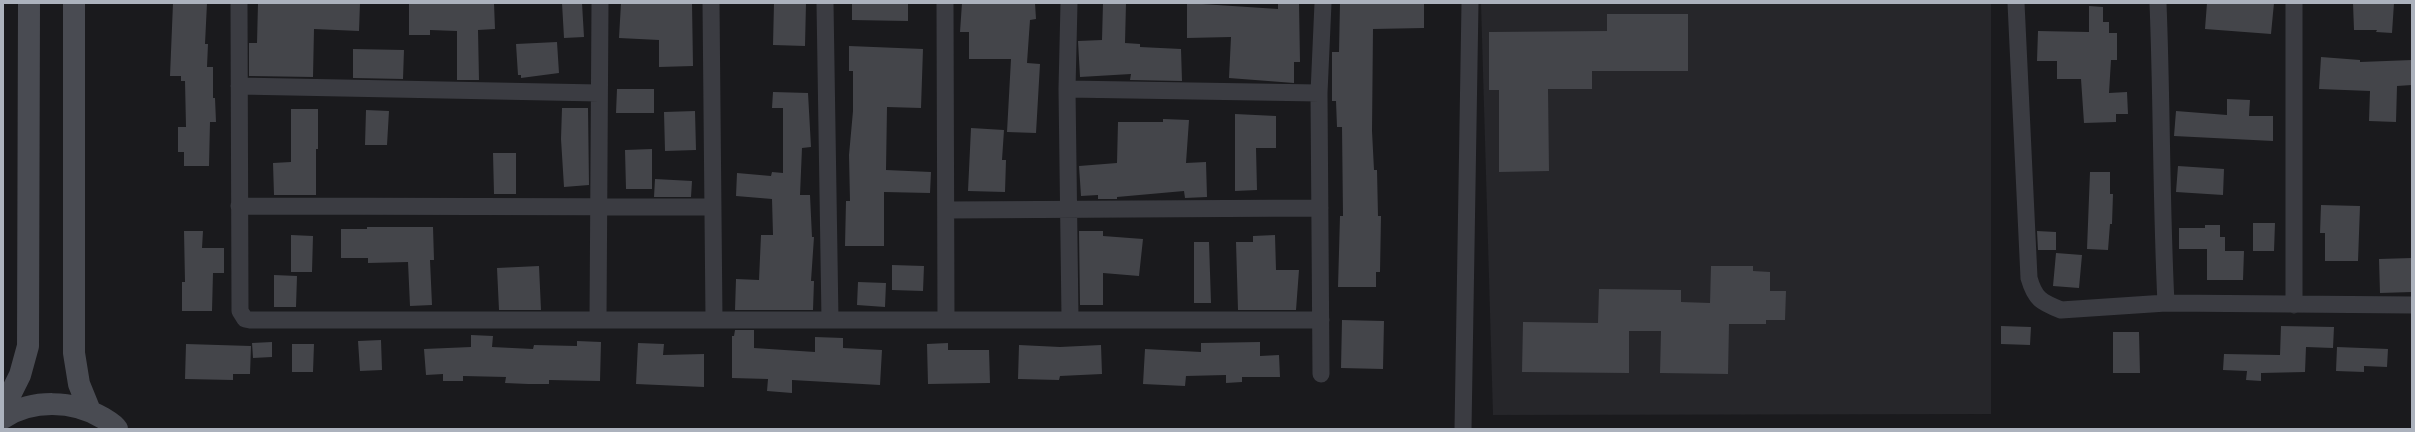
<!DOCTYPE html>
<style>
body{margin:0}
#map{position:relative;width:2415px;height:432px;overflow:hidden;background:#1a1a1d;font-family:"Nunito Sans",sans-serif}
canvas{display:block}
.frame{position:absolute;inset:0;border:4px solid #acb2bd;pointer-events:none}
</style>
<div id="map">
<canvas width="2415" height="432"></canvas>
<div class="frame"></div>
</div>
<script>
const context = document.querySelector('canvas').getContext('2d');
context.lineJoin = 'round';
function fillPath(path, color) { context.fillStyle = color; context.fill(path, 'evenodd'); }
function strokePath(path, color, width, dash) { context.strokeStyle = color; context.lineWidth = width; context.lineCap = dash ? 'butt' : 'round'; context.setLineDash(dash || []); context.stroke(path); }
fillPath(new Path2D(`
 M1481,3H1991V414L1493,415Z`), '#26262a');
fillPath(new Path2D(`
 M173,3H207L205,44H208L207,67H213V98H215L216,122H210L209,166H184V152H178V127H186L185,81H181V76H170Z
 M258,3H360L359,31L314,29L313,77L249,76V43H257Z
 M409,3H494L495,29L478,30L479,80H457V31L430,30V35H409Z
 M562,3H582L584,37L564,38Z
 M621,3H692L693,66L659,67V40L619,38Z
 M774,3H806L805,46L773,45Z
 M852,3H908V21L852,20Z
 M962,3H1035L1036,19L1030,20L1027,63L1040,64L1036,133L1007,132L1011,59H969V32H960Z
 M1103,3H1126L1125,43L1140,44V47L1181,49L1182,81L1130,80L1131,74L1080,77L1078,41L1102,40Z
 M1187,3L1278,9V3H1299L1300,62H1294V83L1229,78L1231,37L1187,38Z
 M1340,3H1424V28L1373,29L1372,131L1374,170H1377L1378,216H1381L1380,272H1376V287H1338L1340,216H1343L1342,127H1337L1336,101H1332V52H1339Z
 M2207,3H2274L2271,34L2205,29Z
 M2353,3H2394L2392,33L2376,32L2377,30H2354Z
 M2089,6L2103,7V22H2109V33H2117V60H2111L2109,93L2127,92L2128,114H2116V122L2084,123L2081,79H2057V61H2037L2038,31L2089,32Z
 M1607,14H1688V71H1592V89H1548L1549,171L1499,172V90H1489V32L1607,31Z
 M557,42L559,73L521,78V75H518L516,44Z
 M849,46L923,49L921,108L887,107L886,170L931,172L930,193L884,192V246H845L846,201H850L849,155L853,111V71H849Z
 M353,49L404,50L403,79L353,78Z
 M2321,57L2360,60V62L2412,60V85L2397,86L2396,122L2369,121L2370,91L2319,89Z
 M617,89H654V113H616Z
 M773,92L808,93L811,147L802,148L800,195H810L812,237H814L811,281H814L813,310H735L736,279L759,280L761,235H773L772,199L736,196L737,173L771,176L772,172L783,173V108H772Z
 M2227,99L2250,100L2249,116H2273V141L2174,136L2176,111L2227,115Z
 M562,108H588L589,185L564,187L561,139Z
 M291,109H318V149H316V195H274L273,163L291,162Z
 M366,110L389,111L387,145H365Z
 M695,111L696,150L665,151L664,112Z
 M1235,114L1276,116V148H1256L1257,190L1235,191Z
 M1163,119L1189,120L1186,163L1206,162L1207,197L1185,198L1184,191L1117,197V199H1098V195L1081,196L1079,166L1117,163L1118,122H1163Z
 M971,128L1004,130L1002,160H1006L1005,192L968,191Z
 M652,149V189H626L625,150Z
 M493,153H516V194H494Z
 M2178,166L2224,169L2223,195L2176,192Z
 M2090,172H2110V194H2113L2112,224H2110L2108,250L2087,249Z
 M655,179L692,181L691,197H654Z
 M2321,205L2360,206L2358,261H2325V233H2320Z
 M2253,223H2275L2274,251H2253Z
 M2205,225H2220V237H2225V251H2244L2243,280H2207V249H2179V228H2205Z
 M367,227H433L434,260H430L432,305L410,306L408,262L368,263V258H341V229H367Z
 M184,231H203L202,248H224V273H213L212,311H182V282H185Z
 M1079,231H1103V236L1143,239L1139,276L1103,273V305H1080Z
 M2037,231L2056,232V250H2038Z
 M291,235L313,236L312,272H291Z
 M1275,235L1276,270H1299L1296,310H1238L1236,242H1253V236Z
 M1194,242H1209L1211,303H1194Z
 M2056,253L2082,255L2079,288L2053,286Z
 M2412,258V292L2380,293L2379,259Z
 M892,265L924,266L923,291L892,290Z
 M539,266L541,310H499L497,268Z
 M1711,266H1753V271L1770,272V291H1786L1785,320H1766V324H1729L1728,374L1660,373L1661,331H1629V373L1522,372L1523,322L1598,323L1599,289L1681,290V302L1710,303Z
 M274,275L297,276L296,307H274Z
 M858,282L886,283L885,307L857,305Z
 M1342,320L1384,321L1383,369L1341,368Z
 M2001,326L2031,327L2030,345L2001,344Z
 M2281,326L2334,327L2333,348L2306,347L2305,372L2261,373V381L2246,380L2247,371L2223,370L2224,354L2280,355Z
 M735,330H754V348L815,352V337L843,338V348L882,350L880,385L792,380V393L767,391L768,379L732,378V336H734Z
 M2113,332H2139L2140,373H2113Z
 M471,335L493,336L492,347L533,349L534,345L577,346V341L601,342L600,381L549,380V384H528L505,383L506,377L463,376V381H443V374L426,375L424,349L471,347Z
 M381,340L382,370L360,371L358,341Z
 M272,342V357L253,358L252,343Z
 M1260,342V356L1279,355L1280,377H1242V382L1226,383V375L1186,376L1185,386L1143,384L1145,349L1201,352V343Z
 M638,343L664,344L663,355L704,354V387L636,384Z
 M948,343V350H989L990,383L928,384L927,344Z
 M186,344L251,346L250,374H233V380L185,379Z
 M292,344H314L313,372H292Z
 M1019,345L1060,347L1101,345L1102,374L1060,376L1059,380L1018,379Z
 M2337,347L2388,349L2387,367L2364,366V372L2336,371Z`), '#44454a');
strokePath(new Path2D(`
 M239,3L240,311L245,319L250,320H1321
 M711,3L714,320
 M825,3L830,320
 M945,3L946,320
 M1069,3L1067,89L1070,318
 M2016,3L2029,278C2035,299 2041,302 2061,310L2166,303L2412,305
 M2158,3C2162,103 2161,203 2166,303
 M2294,3V305
 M239,86L599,93
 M1067,89L1319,93
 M239,206L713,207
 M946,210L1320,208
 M598,320L600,3
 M1321,374L1319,93L1323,3
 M1463,429L1470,3`), '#3b3c42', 17);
strokePath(new Path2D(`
 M74,3V353L79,384L90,411
 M3,409L20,375L28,346L29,3
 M3,418C32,399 73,400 103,418C108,421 114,424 117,429`), '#494b52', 22);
</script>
